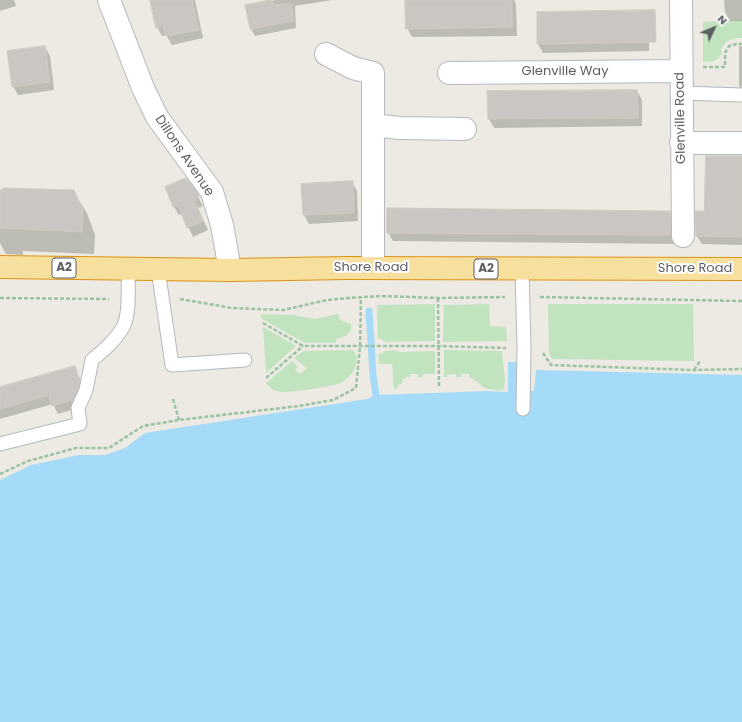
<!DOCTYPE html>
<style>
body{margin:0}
#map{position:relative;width:742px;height:722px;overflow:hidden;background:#eceae2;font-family:Poppins,sans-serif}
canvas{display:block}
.north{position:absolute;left:694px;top:8px;width:40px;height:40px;-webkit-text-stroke:3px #fff;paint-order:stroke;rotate:46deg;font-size:11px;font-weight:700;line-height:16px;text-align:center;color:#5b5e62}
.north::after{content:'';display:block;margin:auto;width:14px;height:18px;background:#5b5e62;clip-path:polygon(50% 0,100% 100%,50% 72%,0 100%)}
</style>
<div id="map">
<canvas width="742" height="722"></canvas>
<div class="north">N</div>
</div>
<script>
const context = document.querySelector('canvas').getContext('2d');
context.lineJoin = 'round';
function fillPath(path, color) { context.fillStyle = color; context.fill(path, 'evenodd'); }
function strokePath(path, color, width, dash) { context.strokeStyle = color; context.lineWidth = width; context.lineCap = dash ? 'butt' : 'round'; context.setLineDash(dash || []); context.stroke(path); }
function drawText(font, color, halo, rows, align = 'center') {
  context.font = font + ' Poppins,sans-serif'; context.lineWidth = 4; context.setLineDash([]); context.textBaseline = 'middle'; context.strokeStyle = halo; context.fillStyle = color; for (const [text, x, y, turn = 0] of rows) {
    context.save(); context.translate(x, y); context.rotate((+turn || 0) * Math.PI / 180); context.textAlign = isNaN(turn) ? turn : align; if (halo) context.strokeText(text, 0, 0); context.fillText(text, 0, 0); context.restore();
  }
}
fillPath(new Path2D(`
 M742,20V38C732,38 725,40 721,50L722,54C715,63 713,61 703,62V22Z
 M435,304V341L386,342L381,339L378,338L377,305Z
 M489,304L490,326L506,327L507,341L443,342L444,305Z
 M548,304H693L694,361L552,359L549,354Z
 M260,314L293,315L315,319L338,314L340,320L351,324V330L346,336L336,339V343H305L262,319Z
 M263,327L296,346L266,373Z
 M352,350C357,354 358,358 356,364C354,372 348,379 341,383C334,386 290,393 282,392C275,392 270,388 266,383L292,361L298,367L295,370L300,374L307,368L294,358L303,351Z
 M394,350L400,352L434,351L435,353V374H423L422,377L418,378V374H410L411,377H405V379H403L401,384H399L396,390L394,388L392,364H379L378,354L383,353L385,351Z
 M444,350L502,351L505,379L504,389C501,391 499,390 495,390C480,389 481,382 469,377V374H461V377H456V374L447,375V377H444Z`), '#c2e3c0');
fillPath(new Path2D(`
 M508,362H517L519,391H534L536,370L742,375V722H0V480L31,465L79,455H105L125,448L145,433L367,399L376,395L488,391L508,392Z`), '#a6daf9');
fillPath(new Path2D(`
 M0,0H14L16,6L0,11Z
 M151,0H195L203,38L172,45L166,35L162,36L157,27Z
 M276,0H332L295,6L296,28L255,36L251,29L246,6Z
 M406,0H514L516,4L517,36L412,37L407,28Z
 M724,0H742V21H730L725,12Z
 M649,20V51L543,53L538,44Z
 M739,46L742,47V91L739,85Z
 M45,47L50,56L54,90L18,95L13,86Z
 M637,91L642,100V126L494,128L489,119Z
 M742,156V245L702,244L696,235L705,212Z
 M352,182L357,191L358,221L309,224L304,215L302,185Z
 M166,188L196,193L203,206L198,208L208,230L193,237L182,214L179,215L174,207Z
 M0,191H73L87,213L95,235L94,254L23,251V255L6,254L0,243Z
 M670,212L675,221V244L393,241L388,232Z
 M74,367L79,376L84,391L78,408L58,414L53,404L0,419V388Z`), '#0003');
strokePath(new Path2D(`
 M369,311L373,375L376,395`), '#a6daf9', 7);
const building = new Path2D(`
 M150,0H192L199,30L166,36L163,26L156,28Z
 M271,0H272L273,5L292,4L293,21L250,29L245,5Z
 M405,0H512V27L406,29Z
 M655,10L656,42L537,44V12Z
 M45,46L50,82L12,87L7,51Z
 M637,90L638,118L488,119L487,91Z
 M706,156H742V237L696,236L695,211H704Z
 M186,178L197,192L199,197L194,199L203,221L187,228L178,205L173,207L165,187Z
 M353,181L354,213L303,215L301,184Z
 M3,188L74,190L83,211L82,232L0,228V190H3Z
 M387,208L670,211V235L387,233Z
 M75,366L80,382L73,400L52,406L49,395L0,409V387Z`);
fillPath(building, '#cac6c2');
strokePath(building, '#d1cbc1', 1);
const service = new Path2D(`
 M681,93L742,95
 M158,269L172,365L245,360
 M522,269L524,348L523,409
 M0,444L80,424L78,408L86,390L92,360C104,350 117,339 124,325C130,313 128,283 128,269`);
const minor = new Path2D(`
 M109,0L143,88L157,117L212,192L222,225L230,270
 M681,0L683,236
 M326,54L353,68L373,73V268
 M449,73L680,71
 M373,125L399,128L465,129
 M681,143H742`);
const trunk = new Path2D(`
 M0,267L230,270L347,268L742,269`);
strokePath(service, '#b5b8bc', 15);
strokePath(minor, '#b5b8bc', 24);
strokePath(trunk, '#df9210', 24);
strokePath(new Path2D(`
 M703,67H725V53L729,46L736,44H742
 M540,297L742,301
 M0,298L109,299
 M438,298L439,388
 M180,299L232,308L283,310L327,300L348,298L382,296L438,298L505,297
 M263,323L303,346H439L506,348
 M543,353L551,365L694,370L742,369
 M694,370L700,361
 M266,378L303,346
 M173,399L179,420
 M0,474L28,461L76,448H109L143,426L179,420L299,406L333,400L356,388L360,347L361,297`), '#9ac3a3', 2.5, [4, 2]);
strokePath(service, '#fff', 13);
strokePath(minor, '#fff', 22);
strokePath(trunk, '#f7df9e', 22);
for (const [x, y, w] of [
 [64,268,24],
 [486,269,24]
]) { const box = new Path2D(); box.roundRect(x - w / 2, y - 10, w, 20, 3); context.fillStyle = '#fff'; context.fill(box); strokePath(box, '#5b5e62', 1); }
drawText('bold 12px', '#5b5e62', null, [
 ["A2",64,268],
 ["A2",486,269]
]);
drawText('13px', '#5b5e62', '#fff', [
 ["Glenville Way",565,72],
 ["Glenville Road",681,118,-91],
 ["Dillons Avenue",184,156,56],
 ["Shore Road",371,268],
 ["Shore Road",695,269]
]);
</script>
